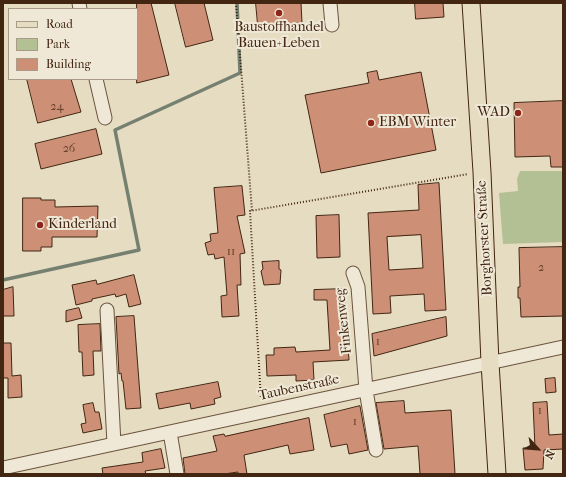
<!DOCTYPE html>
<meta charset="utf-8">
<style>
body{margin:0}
#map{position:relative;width:566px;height:477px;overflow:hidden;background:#e6dcc1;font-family:"IM FELL French Canon",serif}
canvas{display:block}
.frame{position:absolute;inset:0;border:4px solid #422612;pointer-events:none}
.legend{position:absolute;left:8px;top:8px;width:130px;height:72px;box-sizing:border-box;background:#efe8d7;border:1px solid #aa9a88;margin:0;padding:5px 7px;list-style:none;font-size:12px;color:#422612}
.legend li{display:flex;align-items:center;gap:8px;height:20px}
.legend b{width:20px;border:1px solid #aa9a88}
.north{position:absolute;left:518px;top:429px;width:40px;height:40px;-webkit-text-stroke:3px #efe8d7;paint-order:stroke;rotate:116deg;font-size:11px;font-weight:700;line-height:16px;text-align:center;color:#422612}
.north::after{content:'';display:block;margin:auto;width:14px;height:18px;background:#422612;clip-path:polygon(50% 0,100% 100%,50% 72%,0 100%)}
</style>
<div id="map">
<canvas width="566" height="477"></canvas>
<div class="frame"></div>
<ul class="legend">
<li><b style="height:5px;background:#e6dcc1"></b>Road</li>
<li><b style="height:11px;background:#b3c094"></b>Park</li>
<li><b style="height:11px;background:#cd8f76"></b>Building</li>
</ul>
<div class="north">N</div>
</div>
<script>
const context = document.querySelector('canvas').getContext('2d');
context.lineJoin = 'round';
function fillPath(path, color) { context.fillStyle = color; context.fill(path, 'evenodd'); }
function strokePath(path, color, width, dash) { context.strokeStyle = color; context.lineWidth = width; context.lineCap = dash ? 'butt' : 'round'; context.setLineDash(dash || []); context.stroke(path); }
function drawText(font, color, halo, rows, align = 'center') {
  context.font = font + ' "IM FELL French Canon",serif'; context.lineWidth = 4; context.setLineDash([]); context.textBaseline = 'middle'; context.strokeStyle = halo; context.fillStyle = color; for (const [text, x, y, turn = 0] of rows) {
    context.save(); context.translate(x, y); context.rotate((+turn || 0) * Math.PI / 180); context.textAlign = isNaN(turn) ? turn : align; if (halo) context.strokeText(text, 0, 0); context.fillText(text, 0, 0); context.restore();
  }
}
fillPath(new Path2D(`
 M520,171H563V242L503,244L499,193L518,191L517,179Z`), '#b3c094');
strokePath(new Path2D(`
 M3,280L139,250L115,130L240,73L237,3`), '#758070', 3.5);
const building = new Path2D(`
 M137,3H151L169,75L137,83Z
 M175,3H204L213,40L186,47Z
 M256,3H301L302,23L258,25Z
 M415,3H443L444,17L416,19Z
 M377,71L379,80L421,72L436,150L321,173L305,95L369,83L367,73Z
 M27,79H71L81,112L38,123Z
 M563,101V167H551L550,156L515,157L514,103Z
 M96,129L102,154L41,169L35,144Z
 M439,183L446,310L425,311L424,294L390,296L391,313L373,314L368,213L419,210L418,185ZM421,235L423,268L389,270L387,237Z
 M242,186L245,215L237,216L245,253L240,254L241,285H237L239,316L222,317L221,296L227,295L224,257L215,259L214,254L208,255L205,243L211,241L210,234L218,233L214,188Z
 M23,198H41V200H55V207L98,206L97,237H52V247H41V251H23Z
 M339,215L340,257L317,258L316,216Z
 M563,247V316L521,317L520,298H518V287H520L519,248Z
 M279,261V269L281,270L280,284L264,285L261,271L263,269L262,262Z
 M134,275L141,304L129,307L126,294L116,297L115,294L92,299V301L76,305L72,285L96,280L97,284Z
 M13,287L14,316H3V290Z
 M344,289L349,360L313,362L314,380L296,381V375L267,376L266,355H274V348L295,347L296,352L330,350L327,300H314V290Z
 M79,308L82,318L66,322V311Z
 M134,316L141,408L126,409L123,381H122L121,373L119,374L116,317Z
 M446,317L447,336L374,356L372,334Z
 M100,324L101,351H93L94,375L83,376L82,352H79L78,325Z
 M3,343H11L12,376L21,375L22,397L8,398V378H3Z
 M555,378L556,392L546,393L545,379Z
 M218,382L221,397L214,399L215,404L191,409L190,403L159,409L156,394Z
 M404,401L405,413L451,410L455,474H420L418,446L384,449L376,403Z
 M547,402L549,435L563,434V449L544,450L543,469L525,470L523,448H535L533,403Z
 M93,403L95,412H99L102,429L83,433L81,424L86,423L83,405Z
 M360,406L368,450L349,454L347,444L331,447L324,415Z
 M309,418L314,450L290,454L288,445L244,455L247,474H238V472L224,474H185L183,458L217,451L213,436L224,434L225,436Z
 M161,449L165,468L145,471L146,474H103L102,468L143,462L142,453Z`);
fillPath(building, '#cd8f76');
strokePath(building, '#422612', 1);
const minor = new Path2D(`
 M79,3L80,9
 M330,3L332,25
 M96,79L105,118
 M353,273L358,287L366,390L376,450
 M107,310L114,444
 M170,432L177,474
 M3,468L563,347`);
const major = new Path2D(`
 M471,3L482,172L490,363L497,474`);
strokePath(minor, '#6b543e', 15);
strokePath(major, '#422612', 19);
strokePath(new Path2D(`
 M236,3L252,211
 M261,400L250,211L468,174`), '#422612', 2, [1, 2]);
strokePath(minor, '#efe8d7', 13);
strokePath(major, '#e6dcc1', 17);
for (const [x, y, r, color] of [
 [279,13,4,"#8f2418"],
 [518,113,4,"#8f2418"],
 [371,123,4,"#8f2418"],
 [40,225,4,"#8f2418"]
]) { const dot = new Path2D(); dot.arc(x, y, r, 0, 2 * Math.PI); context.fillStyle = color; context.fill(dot); strokePath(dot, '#efe8d7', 1.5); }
drawText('12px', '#65402b', null, [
 ["24",57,107],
 ["26",69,149],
 ["11",231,252],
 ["2",541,268],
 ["1",378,342],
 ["1",540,411],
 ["1",355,422]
]);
drawText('14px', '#422612', '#efe8d7', [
 ["Baustoffhandel",279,28,"center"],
 ["Bauen+Leben",279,44,"center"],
 ["WAD",510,113,"right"],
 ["EBM Winter",379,123],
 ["Kinderland",48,225]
], 'left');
drawText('14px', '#422612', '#efe8d7', [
 ["Borghorster Straße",485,238,-93],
 ["Finkenweg",344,321,-96],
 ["Taubenstraße",299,388,-12]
]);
</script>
